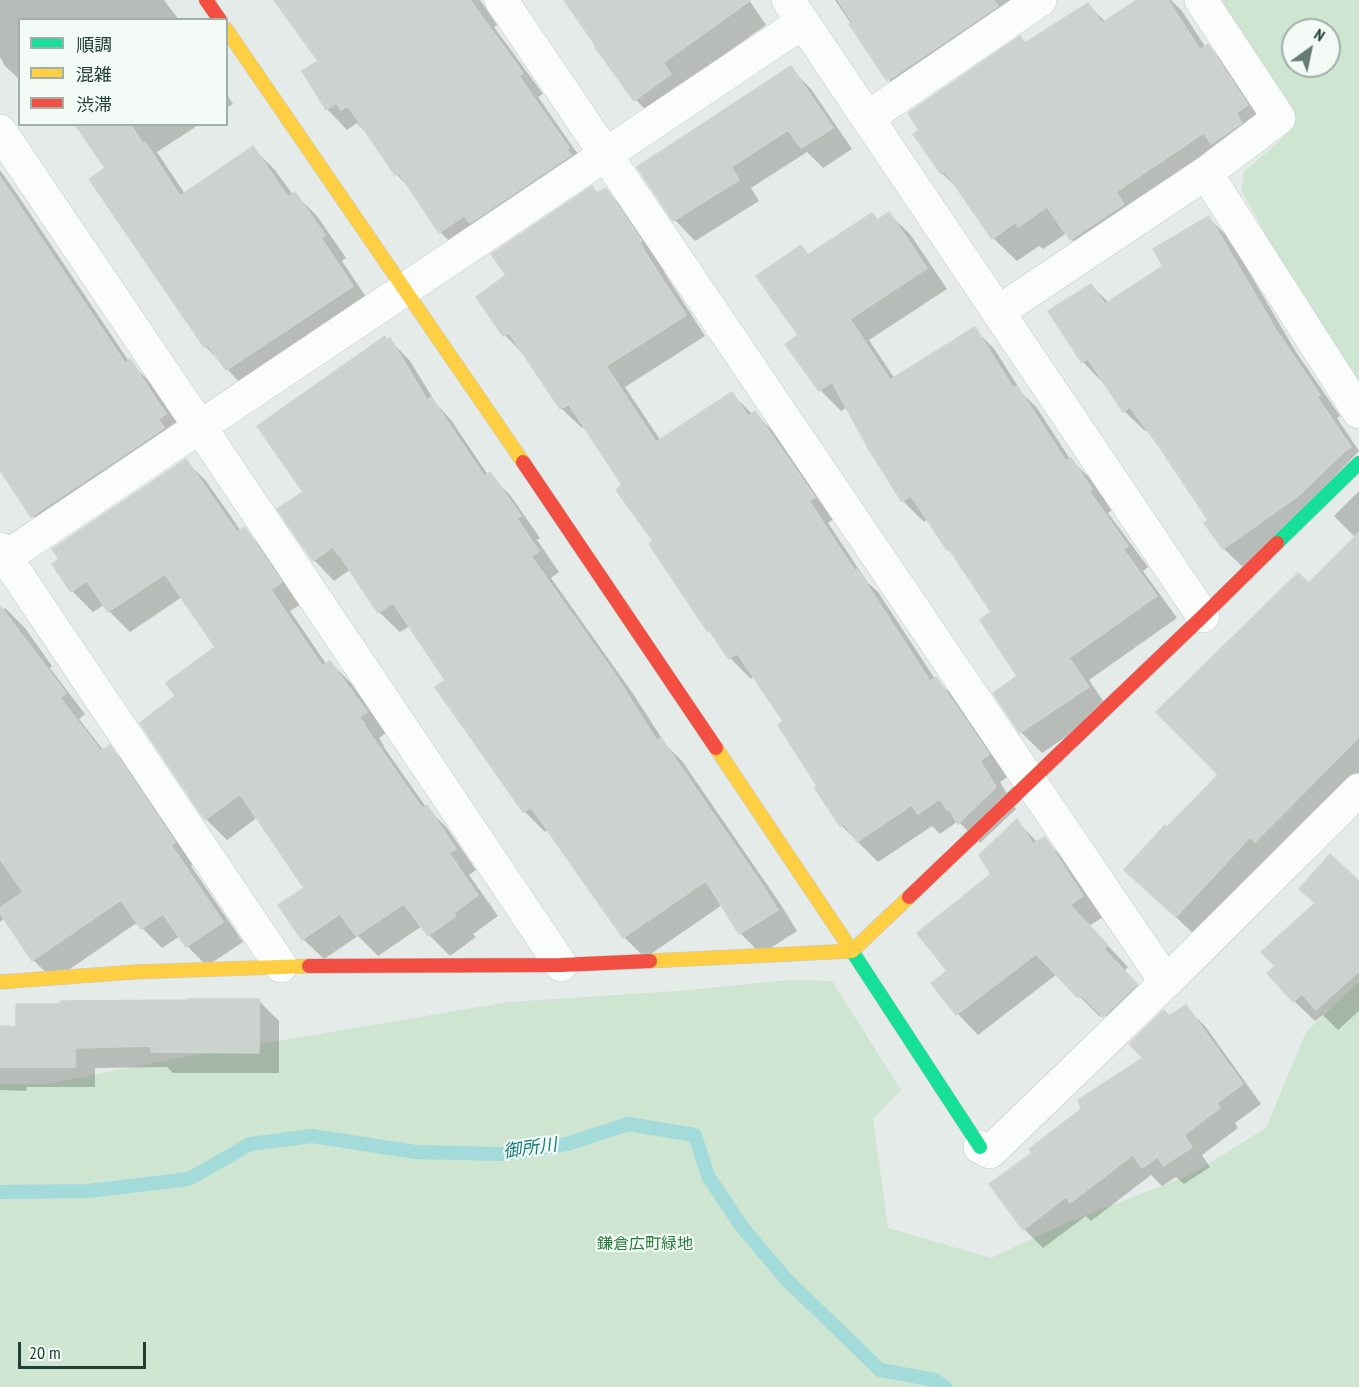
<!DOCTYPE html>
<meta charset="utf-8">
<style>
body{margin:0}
#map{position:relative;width:1359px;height:1387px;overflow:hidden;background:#e5ebe8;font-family:"PT Sans Narrow","Noto Sans JP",sans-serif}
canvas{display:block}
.legend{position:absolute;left:18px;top:18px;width:210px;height:108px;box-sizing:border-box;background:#f3faf6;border:2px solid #9fb0a8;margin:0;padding:8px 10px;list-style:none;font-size:18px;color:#214034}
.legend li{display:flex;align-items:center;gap:12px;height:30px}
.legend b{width:30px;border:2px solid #9fb0a8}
.north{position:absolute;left:1281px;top:18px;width:60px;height:60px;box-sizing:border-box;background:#f3faf6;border:2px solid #9fb0a8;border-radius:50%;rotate:33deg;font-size:16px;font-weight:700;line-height:24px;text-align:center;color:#214034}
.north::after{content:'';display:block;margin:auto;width:21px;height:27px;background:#667c73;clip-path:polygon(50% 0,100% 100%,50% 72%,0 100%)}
.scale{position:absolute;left:18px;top:1342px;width:128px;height:27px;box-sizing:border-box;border:3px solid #214034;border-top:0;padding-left:8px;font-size:18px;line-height:21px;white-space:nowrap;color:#214034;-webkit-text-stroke:4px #f3faf6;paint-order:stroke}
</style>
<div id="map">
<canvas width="1359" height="1387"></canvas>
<ul class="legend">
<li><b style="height:8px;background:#16e098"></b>順調</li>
<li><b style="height:8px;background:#ffcf43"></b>混雑</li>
<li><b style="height:8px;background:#f24e42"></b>渋滞</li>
</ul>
<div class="north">N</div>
<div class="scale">20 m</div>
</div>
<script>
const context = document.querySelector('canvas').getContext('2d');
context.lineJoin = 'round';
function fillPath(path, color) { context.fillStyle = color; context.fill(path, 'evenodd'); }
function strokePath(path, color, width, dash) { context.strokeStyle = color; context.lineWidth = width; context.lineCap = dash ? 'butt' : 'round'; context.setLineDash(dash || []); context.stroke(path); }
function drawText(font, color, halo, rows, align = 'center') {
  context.font = font + ' "PT Sans Narrow","Noto Sans JP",sans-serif'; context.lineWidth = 4.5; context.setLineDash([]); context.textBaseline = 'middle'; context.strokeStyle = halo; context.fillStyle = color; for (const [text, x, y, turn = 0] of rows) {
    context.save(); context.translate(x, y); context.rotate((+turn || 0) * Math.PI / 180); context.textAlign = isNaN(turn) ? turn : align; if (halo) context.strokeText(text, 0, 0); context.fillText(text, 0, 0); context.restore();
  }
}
fillPath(new Path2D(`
 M1218,0H1359V382L1285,268L1241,190L1244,172L1284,137L1292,110ZM1293,30H1329V66H1293Z
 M788,980L832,981L901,1090L873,1119L888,1228L991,1258L1066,1223L1190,1175L1266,1128L1306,1032L1359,981V1387H0V1084H47L178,1058L508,1002L678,991Z`), '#cde5d1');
fillPath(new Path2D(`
 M0,0H164L179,20H20V80L5,66L0,57Z
 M276,0H480L497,25L494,27L543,94L538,97L589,170L461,252L440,232L413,191L396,174L365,129L363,130L357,123L347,130L327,109L320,61Z
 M566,0H749L766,25L683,84L656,120L636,100Z
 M835,0H1017L909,101L889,80Z
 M1140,0H1171L1182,11L1206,48L1208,46L1231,70L1270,129L1095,263L1071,239L1067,233L1043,249L1039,246L1017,261L993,238L961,192L942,173L1026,45L1088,5L1106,22Z
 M790,68L811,89L852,149L823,168L807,152L751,188L759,201L695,241L675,220L639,168Z
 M226,93L233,104L226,108Z
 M77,124H200L157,152L185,194L253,148L275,170L293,195L295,194L317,216L346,258L342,261L374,309L249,392L205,346L108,169Z
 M0,170L19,197L128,360L150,382L186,435L53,537L33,516L0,468Z
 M592,188L598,194L605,190L626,210L661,262L659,263L665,272H664L705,336L625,387L661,441L732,394L753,415L755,413L776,434L835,518L828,523L868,583L878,592L935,679L957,699L1009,776L1000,782L1016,809L980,843L958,821L940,834L932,826L878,862L841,825L817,788L819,786L785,722L754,676L751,679L730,658L715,636L709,630L655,542L624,486L585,426L582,428L561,408L525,356L505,335L478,297L508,276ZM574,398L575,401L563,408V405Z
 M889,214L910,234L947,289L869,340L895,379L975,329L995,350L1022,393L1037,408L1070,459L1092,480L1112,510L1108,513L1148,567L1143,571L1177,618L1089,680L1108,708L1042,753L1021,732L995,693L1019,676L993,613L928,518L924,522L903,501L847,407L841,411L820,390L800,336L801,247L810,256L878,221Z
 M1209,218L1229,238L1296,352L1340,416L1337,418L1359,451L1245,569L1224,549L1206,524L1210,521L1148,429L1145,431L1124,411L1105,382L1103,383L1083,362L1091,285L1109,303L1165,266Z
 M385,338L388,341L390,340L410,361L437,405L451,420L488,475L489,474L510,495L540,538L537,540L559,572L551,578L634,695L666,745L682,761L781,905L797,931L761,954L740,933L722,905L645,958L624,937L549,829L545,832L524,811L447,681L410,626L400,632L379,612L351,569L334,581L314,560L305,492Z
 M186,461L206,481L241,531L243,529L267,552L301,604L290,611L327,665L330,662L351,683L386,733L379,738L384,746H383L426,807L447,828L476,870L469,875L498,916L473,934L476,937L450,956L429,935L422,926L378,956L358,936L324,959L303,939L306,888L258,817L227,840L206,819L142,723L177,697L217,647L182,597L130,632L109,611L105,604L93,612L72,591L54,564Z
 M1359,491V778L1197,937L1126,870L1221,775L1309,585L1356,538L1334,516Z
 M5,608L25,628L52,666L50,668L85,714L79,719L104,751L109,747L130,767L194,863L191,866L243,942L207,966L187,946L180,936L162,948L142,928L138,922L54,980L33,960L5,918L0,922V609L2,611Z
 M1017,821L1038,843L1044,839L1065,860L1103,917L1089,926L1128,967L1124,971L1157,1005L1125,1036L1103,1014L1100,1017L1057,974L978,1035L958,1014L933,983L949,971Z
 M1359,883V1011L1338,1030L1323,1015L1315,1021L1294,1001L1277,966L1316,904Z
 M258,1000L279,1021V1073H173L167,1067L95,1068V1087H27L26,1091L0,1090V1027L18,1028Z
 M1185,1007L1205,1026L1261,1104L1235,1123L1238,1128L1202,1155L1210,1167L1184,1184L1176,1177L1162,1186L1151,1175L1091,1221L1086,1216L1043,1248L1024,1229L1034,1153L1145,1058L1169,1018Z`), '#0003');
strokePath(new Path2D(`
 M0,1192L88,1191L189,1179L250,1144L312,1136L416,1152L502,1154L567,1144L628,1124L695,1135L708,1176L742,1227L786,1279L880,1370L935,1380L945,1387`), '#a3dbdb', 14);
const building = new Path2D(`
 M274,0H470L523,73L519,76L569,148L567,150L571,155L470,223L464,216L439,233L399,173L395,175L348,106L341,110L336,103L326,110L302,71L318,61Z
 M564,0H751L663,63L671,74L634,101L595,47L596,46Z
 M838,0H994L998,6L887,81L849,24L852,22Z
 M1137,0H1168L1200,50L1208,44L1248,105L1236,113L1242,123L1211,144L1204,133L1116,192L1124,204L1070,240L1047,207L1018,227L1016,222L992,239L945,171L941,174L913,134L919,130L908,113L1020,36L1025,43L1088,3L1102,23Z
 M791,66L833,128L801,148L788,130L731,167L739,180L673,221L637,167Z
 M75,124H130L143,144L145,142L180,196L253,146L288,197L295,192L325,235L321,238L353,286L226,370L207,344L204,347L89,179L105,168Z
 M0,177L125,363L130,359L166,414L158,419L164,428L31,517L0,470Z
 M592,186L597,193L606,188L642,241L640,242L645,251H644L686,315L606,366L656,442L732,392L748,416L755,411L815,497L809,501L855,571L857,569L930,681L936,677L989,754L980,761L996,787L958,824L949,809L947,810L940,799L918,814L912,805L857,842L844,824L840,826L815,788L817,786L778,725L783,721L737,653L729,659L709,630L707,631L649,544L653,541L616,490L622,485L568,403L560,409L509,333L503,336L476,297L506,275L491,254Z
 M889,212L927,268L850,319L890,380L975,327L1013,388L1017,386L1066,461L1071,458L1092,489L1089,491L1128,546L1123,549L1157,596L1069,658L1089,687L1020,733L993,693L1017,676L980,620L991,612L949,549L947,550L911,496L902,502L868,448L832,382L819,391L785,344L798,335L756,276L801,245L808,255L872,213L877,220Z
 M1209,216L1276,330L1320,395L1317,397L1351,447L1346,450L1297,497L1223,549L1204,523L1208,520L1158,445L1130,407L1123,412L1088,359L1082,363L1048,311L1091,284L1105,304L1163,266L1153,249Z
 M385,336L387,340L390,338L427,400L431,397L484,476L490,472L521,516L517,519L539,551L531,556L614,673L657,741L661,738L761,883L778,910L739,934L706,881L623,938L531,807L523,812L435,687L445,680L393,603L378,613L339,554L338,555L333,547L313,561L277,509L303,492L257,426Z
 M186,459L237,532L244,527L246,529L282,582L271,590L322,666L330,661L367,712L359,717L365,724L364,725L422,808L427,805L456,849L449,853L478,895L454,913L456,916L428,936L404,904L356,936L340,914L302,940L278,905L304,888L240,794L205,820L140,723L175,696L166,683L215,647L165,574L108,612L87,581L71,592L52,564L59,559L52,549Z
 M1359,532V737L1255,842L1250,837L1176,917L1124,870L1165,825L1167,827L1218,775L1156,712L1298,573L1309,583Z
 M0,606L66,693L60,698L101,751L110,745L175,842L171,845L223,922L186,947L163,914L141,929L121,900L32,961L0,913V908L23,892L0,859Z
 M1017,819L1033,844L1045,837L1083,896L1070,905L1108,945L1104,949L1137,984L1103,1017L1081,995L1078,998L1036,954L956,1015L931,983L947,971L917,933L991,874L979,855Z
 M1330,854L1359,881V971L1316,1010L1302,994L1293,1002L1267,973L1275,966L1261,952L1315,903L1299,889Z
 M188,999H259V1053L151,1052V1046L75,1048V1067H0V1026L16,1027V1004H62L60,1001L189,1000Z
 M1186,1005L1243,1084L1217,1103L1220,1108L1184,1135L1192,1147L1163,1166L1158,1157L1142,1168L1133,1155L1070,1203L1066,1197L1023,1230L989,1184L1032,1153L1029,1149L1081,1109L1078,1100L1143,1058L1129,1044L1164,1010L1169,1016Z`);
fillPath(building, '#ccd2cf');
strokePath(building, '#ced4d1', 1.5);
const street = new Path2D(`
 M501,0L1166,982
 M788,0L1203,616
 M1201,0L1279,118L1206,173L1359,412
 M867,118L1040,0
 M0,131L200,427L561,965
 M998,312L1206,173
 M0,549L281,966
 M0,561L803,22
 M980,1147L990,1152L1166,982L1359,790`);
const fast = new Path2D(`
 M1277,543L1359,463
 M850,948L980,1147`);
const slow = new Path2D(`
 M226,29L523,462
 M716,748L850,948
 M650,961L852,951L909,897
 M0,982L134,972L309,966`);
const jam = new Path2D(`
 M206,0L220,20
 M523,462L716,748
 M909,897L1203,616L1277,543
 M309,966L561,965L650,961`);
strokePath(street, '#c2c8c5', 34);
strokePath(fast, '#c0c9c5', 15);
strokePath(slow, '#c0c9c5', 15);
strokePath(jam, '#c0c9c5', 15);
strokePath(street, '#fbfcfc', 33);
strokePath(fast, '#16e098', 14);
strokePath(slow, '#ffcf43', 14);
strokePath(jam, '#f24e42', 14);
drawText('16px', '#287a3d', '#f3faf6', [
 ["鎌倉広町緑地",645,1244]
]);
drawText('italic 18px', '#167d81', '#f3faf6', [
 ["御所川",530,1149,-8]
]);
</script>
